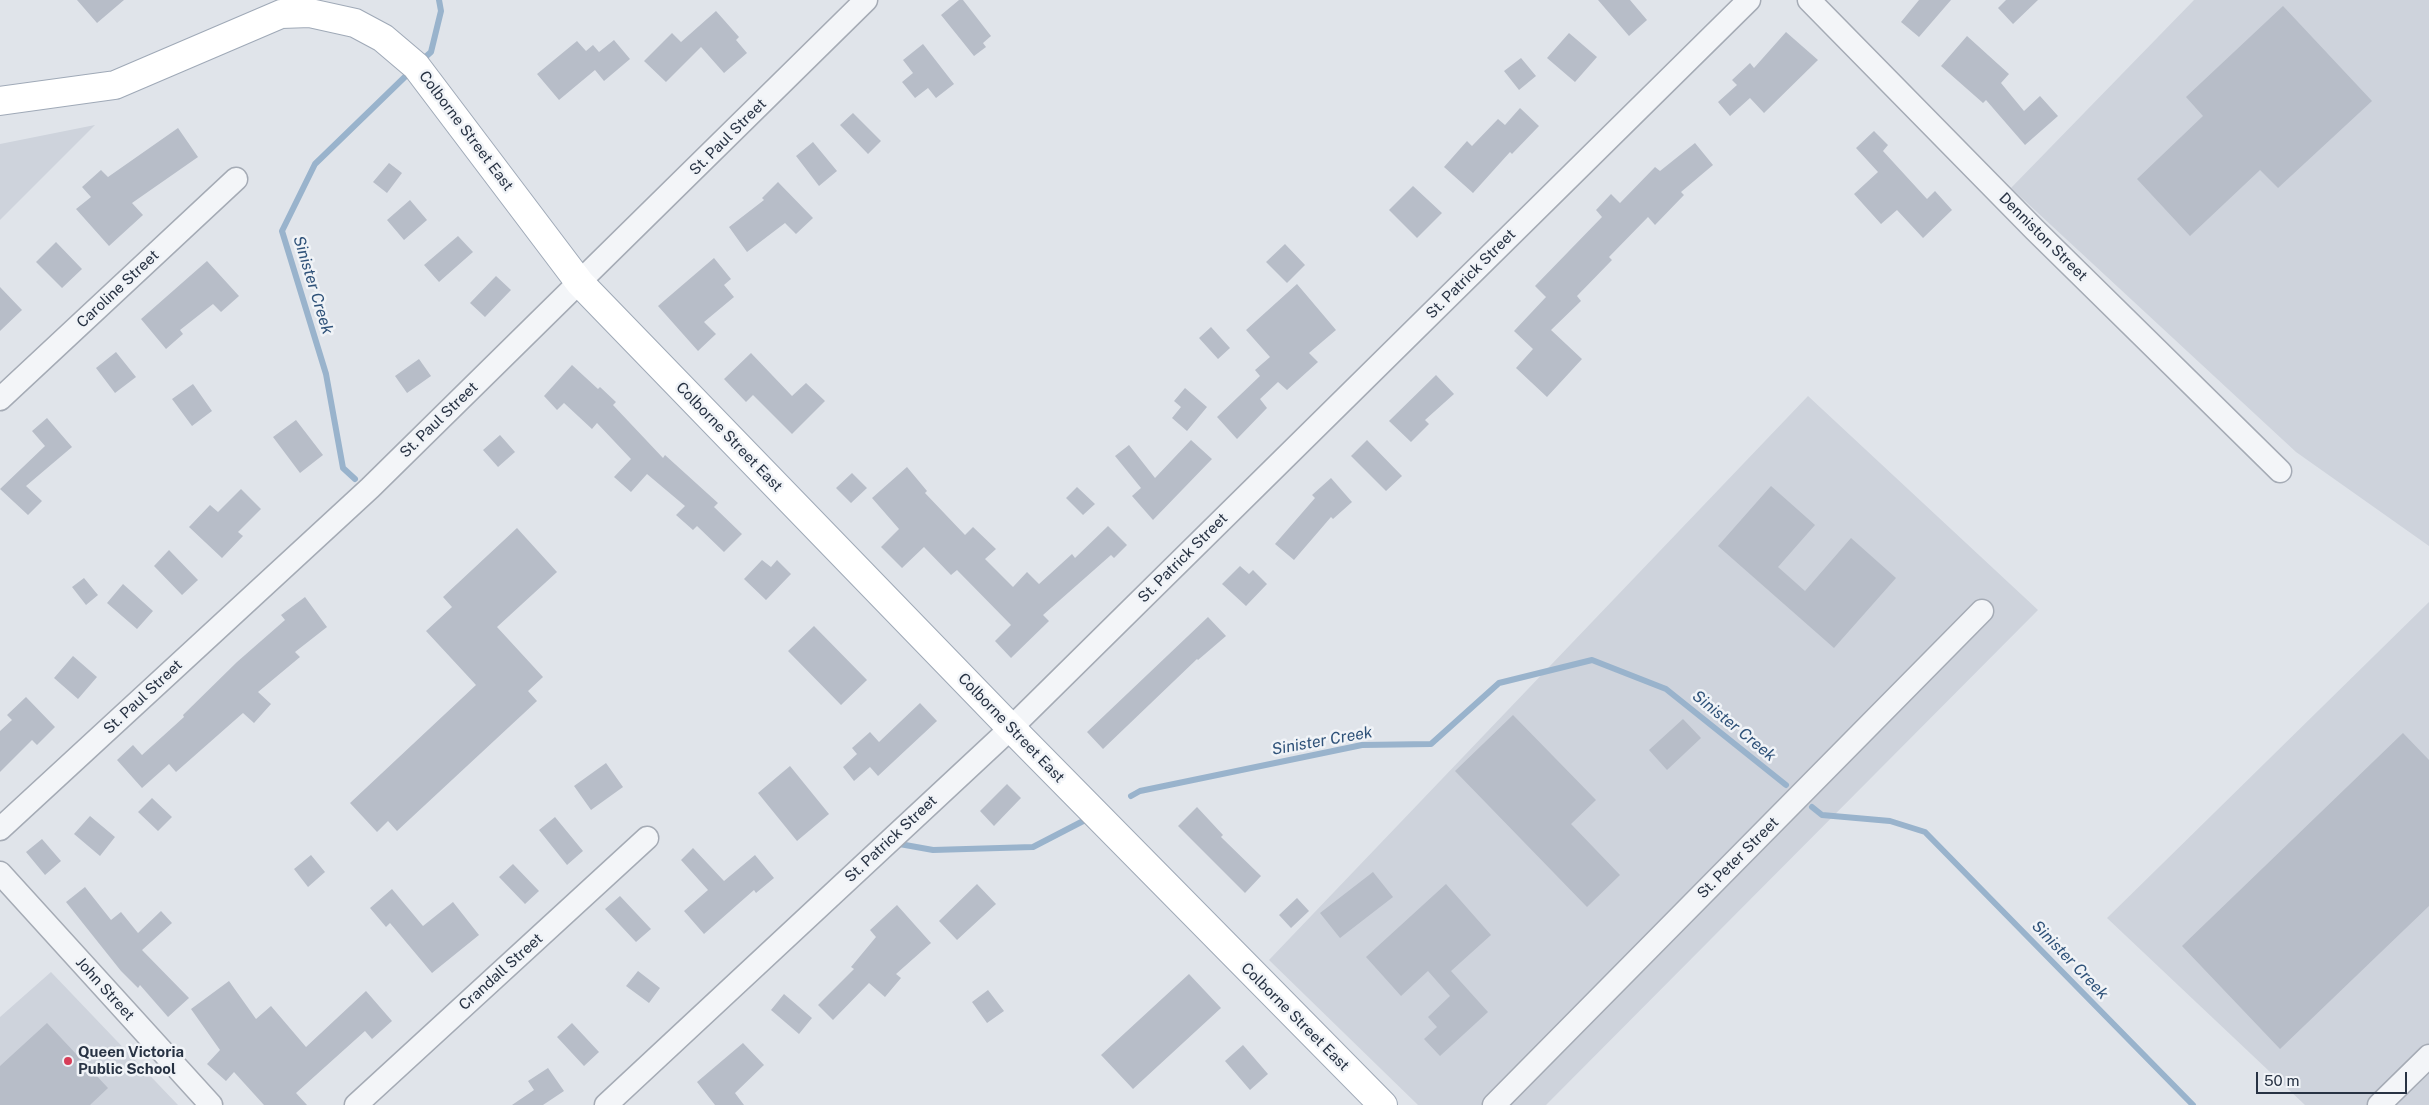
<!DOCTYPE html>
<style>
body{margin:0}
#map{position:relative;width:2429px;height:1105px;overflow:hidden;background:#e0e4ea;font-family:"Public Sans",sans-serif}
canvas{display:block}
.scale{position:absolute;left:2256px;top:1072px;width:151px;height:22px;box-sizing:border-box;border:2px solid #273243;border-top:0;padding-left:6px;font-size:15px;line-height:18px;white-space:nowrap;color:#273243;-webkit-text-stroke:4px #f0f3f7;paint-order:stroke}
</style>
<div id="map">
<canvas width="2429" height="1105"></canvas>
<div class="scale">50 m</div>
</div>
<script>
const context = document.querySelector('canvas').getContext('2d');
context.lineJoin = 'round';
function fillPath(path, color) { context.fillStyle = color; context.fill(path, 'evenodd'); }
function strokePath(path, color, width, dash) { context.strokeStyle = color; context.lineWidth = width; context.lineCap = dash ? 'butt' : 'round'; context.setLineDash(dash || []); context.stroke(path); }
function drawText(font, color, halo, rows, align = 'center') {
  context.font = font + ' "Public Sans",sans-serif'; context.lineWidth = 5; context.setLineDash([]); context.textBaseline = 'middle'; context.strokeStyle = halo; context.fillStyle = color; for (const [text, x, y, turn = 0] of rows) {
    context.save(); context.translate(x, y); context.rotate((+turn || 0) * Math.PI / 180); context.textAlign = isNaN(turn) ? turn : align; if (halo) context.strokeText(text, 0, 0); context.fillText(text, 0, 0); context.restore();
  }
}
fillPath(new Path2D(`
 M2194,0H2429V546L2296,452L2011,188Z
 M95,125L0,220V144Z
 M1808,396L2038,610L1546,1105H1418L1269,960Z
 M2429,602V1105H2305L2107,918Z
 M51,972L178,1105H0V1017Z`), '#ced3dc');
strokePath(new Path2D(`
 M421,61L431,52L441,11L439,0
 M355,479L343,468L326,374L282,231L315,164L412,70
 M1131,796L1140,791L1362,745L1431,744L1499,683L1592,660L1666,689L1786,785
 M1812,807L1822,815L1890,821L1925,832L2193,1105
 M894,843L933,850L1033,847L1089,818`), '#99b3cc', 6);
fillPath(new Path2D(`
 M77,0H124L97,23Z
 M959,0H963L991,36L983,43L986,47L974,56L941,15Z
 M1598,0H1630L1647,20L1629,36Z
 M1919,0H1951L1919,37L1901,22Z
 M2006,0H2038L2013,24L1998,8Z
 M2283,6L2372,101L2278,188L2260,170L2190,236L2137,179L2203,116L2186,97Z
 M716,11L739,37L736,40L747,53L724,73L701,47L666,82L644,61L672,33L681,42Z
 M1786,32L1818,60L1764,113L1750,98L1730,116L1718,102L1737,85L1732,80L1750,63L1754,68Z
 M1569,33L1597,57L1575,82L1547,58Z
 M1967,36L2009,74L2001,83L2024,111L2040,96L2058,116L2025,145L1986,100L1983,103L1941,66Z
 M614,40L630,59L604,81L595,70L559,100L537,74L577,41L586,51L593,45L599,52Z
 M923,44L954,84L936,98L928,88L915,98L902,82L913,73L903,60Z
 M1521,58L1536,76L1519,90L1504,71Z
 M1520,108L1539,126L1512,154L1510,152L1473,193L1444,167L1467,141L1472,146L1498,119L1505,125Z
 M853,113L881,141L868,154L840,125Z
 M178,128L198,157L132,203L143,215L109,246L76,209L91,197L82,187L101,170L108,177Z
 M1874,131L1888,145L1883,151L1927,199L1935,191L1952,210L1923,238L1897,210L1881,224L1854,194L1878,172L1856,148Z
 M813,142L837,171L819,186L796,156Z
 M1695,143L1713,165L1681,192L1684,195L1655,225L1648,217L1609,257L1612,260L1577,296L1581,301L1551,330L1582,359L1547,397L1516,368L1533,349L1514,331L1546,297L1535,286L1602,217L1596,210L1611,194L1620,203L1655,167L1660,171Z
 M389,163L402,173L387,193L373,182Z
 M778,182L813,218L796,234L785,223L747,252L729,227L764,200L762,198Z
 M1413,186L1442,213L1417,238L1389,210Z
 M410,200L427,220L404,240L387,220Z
 M458,236L473,252L439,282L424,265Z
 M56,242L82,269L62,288L36,262Z
 M1285,244L1305,265L1287,283L1266,262Z
 M714,258L731,279L724,285L734,297L704,322L716,334L698,351L658,306Z
 M207,261L239,296L221,312L213,304L180,330L183,334L166,349L141,319Z
 M496,276L511,290L485,317L470,303Z
 M1297,284L1336,330L1309,353L1318,362L1287,390L1278,382L1260,399L1267,408L1237,439L1217,417L1260,376L1255,370L1270,357L1246,330Z
 M0,287L22,310L0,331Z
 M1211,327L1230,348L1218,359L1199,338Z
 M116,352L136,377L115,393L96,368Z
 M751,353L792,396L806,383L825,401L792,434L753,395L746,402L724,379Z
 M419,359L431,376L407,393L395,376Z
 M572,365L598,389L600,387L616,402L613,405L663,458L665,455L718,503L714,507L742,534L724,552L697,526L693,530L676,515L685,506L647,474L631,492L614,477L631,459L597,423L592,429L564,403L557,410L544,396Z
 M1436,375L1454,394L1425,420L1429,424L1411,442L1389,421Z
 M193,384L212,411L192,426L172,399Z
 M1185,388L1207,407L1187,431L1172,418L1181,407L1174,401Z
 M47,418L72,447L26,486L42,501L28,515L0,489L45,446L32,431Z
 M296,420L323,455L300,473L273,437Z
 M500,435L515,452L498,467L483,450Z
 M1191,440L1212,459L1153,520L1132,496L1141,488L1115,456L1129,445L1155,478Z
 M1367,440L1402,476L1386,491L1351,456Z
 M907,467L927,491L925,493L965,535L973,527L996,549L985,559L1013,587L1027,572L1039,584L1072,554L1075,558L1108,526L1127,545L1114,558L1111,555L1043,615L1049,621L1011,658L995,641L1011,625L957,570L951,575L924,547L902,568L881,547L899,529L872,498Z
 M852,473L867,488L851,503L836,488Z
 M1331,478L1352,502L1333,519L1331,517L1294,560L1275,544L1315,498L1312,495Z
 M1771,486L1815,525L1778,567L1805,591L1851,538L1896,578L1834,648L1718,546Z
 M1077,487L1095,504L1083,515L1066,498Z
 M241,489L261,509L238,532L243,536L222,558L189,527L210,505L218,512Z
 M517,528L557,572L497,627L543,677L528,691L537,701L397,831L388,821L377,832L350,803L476,685L426,631L452,607L443,597Z
 M169,550L198,580L182,595L154,566Z
 M762,560L771,567L777,560L791,574L766,600L744,579Z
 M1240,566L1249,574L1253,570L1267,584L1246,606L1222,584Z
 M84,578L98,595L86,605L72,587Z
 M123,584L153,611L137,629L107,603Z
 M305,597L327,627L295,652L300,657L258,692L271,704L254,723L243,713L176,772L169,764L142,788L117,760L133,745L142,755L184,717L183,715L237,662L285,620L281,615Z
 M1208,617L1226,636L1198,660L1197,659L1103,749L1087,732Z
 M814,626L867,680L841,705L788,651Z
 M73,656L97,677L78,699L54,678Z
 M26,697L55,727L37,745L32,740L0,772V731L12,720L7,715Z
 M920,703L937,721L878,776L870,767L854,781L843,767L857,754L852,748L870,732L879,742Z
 M1513,715L1596,800L1571,824L1620,875L1587,907L1455,771Z
 M1683,719L1701,738L1667,770L1649,750Z
 M2403,733L2429,760V906L2280,1049L2182,946Z
 M606,763L623,787L591,810L574,786Z
 M790,766L829,814L797,841L758,793Z
 M1007,784L1021,798L994,826L980,811Z
 M152,798L172,817L158,831L138,812Z
 M1197,807L1223,835L1221,837L1261,876L1245,893L1178,826Z
 M90,816L115,837L100,856L74,834Z
 M555,817L583,851L567,865L539,830Z
 M42,839L61,861L45,875L26,852Z
 M693,848L724,881L755,855L774,878L756,893L754,890L704,934L684,911L708,890L681,860Z
 M311,855L325,872L308,887L294,869Z
 M513,864L539,891L525,904L499,877Z
 M1373,872L1393,897L1340,938L1320,913Z
 M977,884L996,904L957,940L939,921Z
 M1446,884L1491,935L1451,971L1488,1012L1440,1056L1424,1039L1437,1027L1428,1017L1450,996L1428,971L1401,996L1366,957Z
 M85,887L111,920L121,912L138,933L161,911L172,923L142,950L189,998L168,1017L140,985L138,988L121,971L66,902Z
 M392,889L423,926L453,902L479,935L432,973L390,923L386,927L370,908Z
 M620,896L651,929L636,942L605,909Z
 M1297,898L1309,911L1291,928L1279,915Z
 M897,905L931,943L896,974L901,978L885,997L869,983L833,1020L818,1005L854,969L851,967L876,937L870,930Z
 M638,971L660,988L649,1003L626,986Z
 M1189,974L1221,1008L1133,1089L1101,1055Z
 M229,981L256,1019L271,1006L306,1047L366,991L392,1021L372,1039L365,1031L296,1093L307,1105H264L234,1072L226,1081L207,1064L220,1050L191,1009Z
 M988,990L1004,1011L987,1023L972,1002Z
 M784,994L812,1018L799,1034L771,1010Z
 M47,1023L108,1088L90,1105H0V1066Z
 M572,1023L599,1052L584,1066L557,1037Z
 M743,1043L764,1065L735,1093L744,1105H715L697,1082Z
 M1243,1045L1268,1074L1250,1090L1225,1061Z
 M548,1068L564,1091L543,1105H512L534,1090L528,1081Z`), '#b7bdc8');
const minor = new Path2D(`
 M1809,0L2035,230L2280,471
 M0,399L236,179
 M0,829L370,488L866,0
 M0,873L211,1105
 M356,1105L647,838
 M606,1105L1011,728L1749,0
 M1494,1105L1982,611
 M2379,1105L2429,1056`);
const major = new Path2D(`
 M0,101L115,85L281,14L310,13L355,23L383,38L416,66L580,283L1011,728L1383,1105`);
strokePath(minor, '#a5abb5', 25);
strokePath(major, '#9fa9b7', 30);
strokePath(minor, '#f3f5f8', 22);
strokePath(major, '#fff', 28);
for (const [x, y, r, color] of [
 [68,1061,5,"#d73d58"]
]) { const dot = new Path2D(); dot.arc(x, y, r, 0, 2 * Math.PI); context.fillStyle = color; context.fill(dot); strokePath(dot, '#f0f3f7', 2); }
drawText('15px', '#273243', '#f0f3f7', [
 ["Colborne Street East",466,131,53],
 ["St. Paul Street",728,137,-45],
 ["Denniston Street",2043,237,45],
 ["St. Patrick Street",1471,274,-45],
 ["Caroline Street",118,289,-43],
 ["St. Paul Street",439,420,-44],
 ["Colborne Street East",729,437,46],
 ["St. Patrick Street",1183,558,-45],
 ["St. Paul Street",143,697,-43],
 ["Colborne Street East",1011,728,46],
 ["St. Patrick Street",891,839,-43],
 ["St. Peter Street",1738,858,-45],
 ["Crandall Street",501,972,-42],
 ["John Street",105,989,48],
 ["Colborne Street East",1295,1017,45]
]);
drawText('bold 15px', '#273243', '#f0f3f7', [
 ["Queen Victoria",78,1052],
 ["Public School",78,1069]
], 'left');
drawText('italic 16px', '#2f5279', '#f0f3f7', [
 ["Sinister Creek",313,285,73],
 ["Sinister Creek",1734,726,39],
 ["Sinister Creek",1322,741,-10],
 ["Sinister Creek",2070,960,46]
]);
</script>
